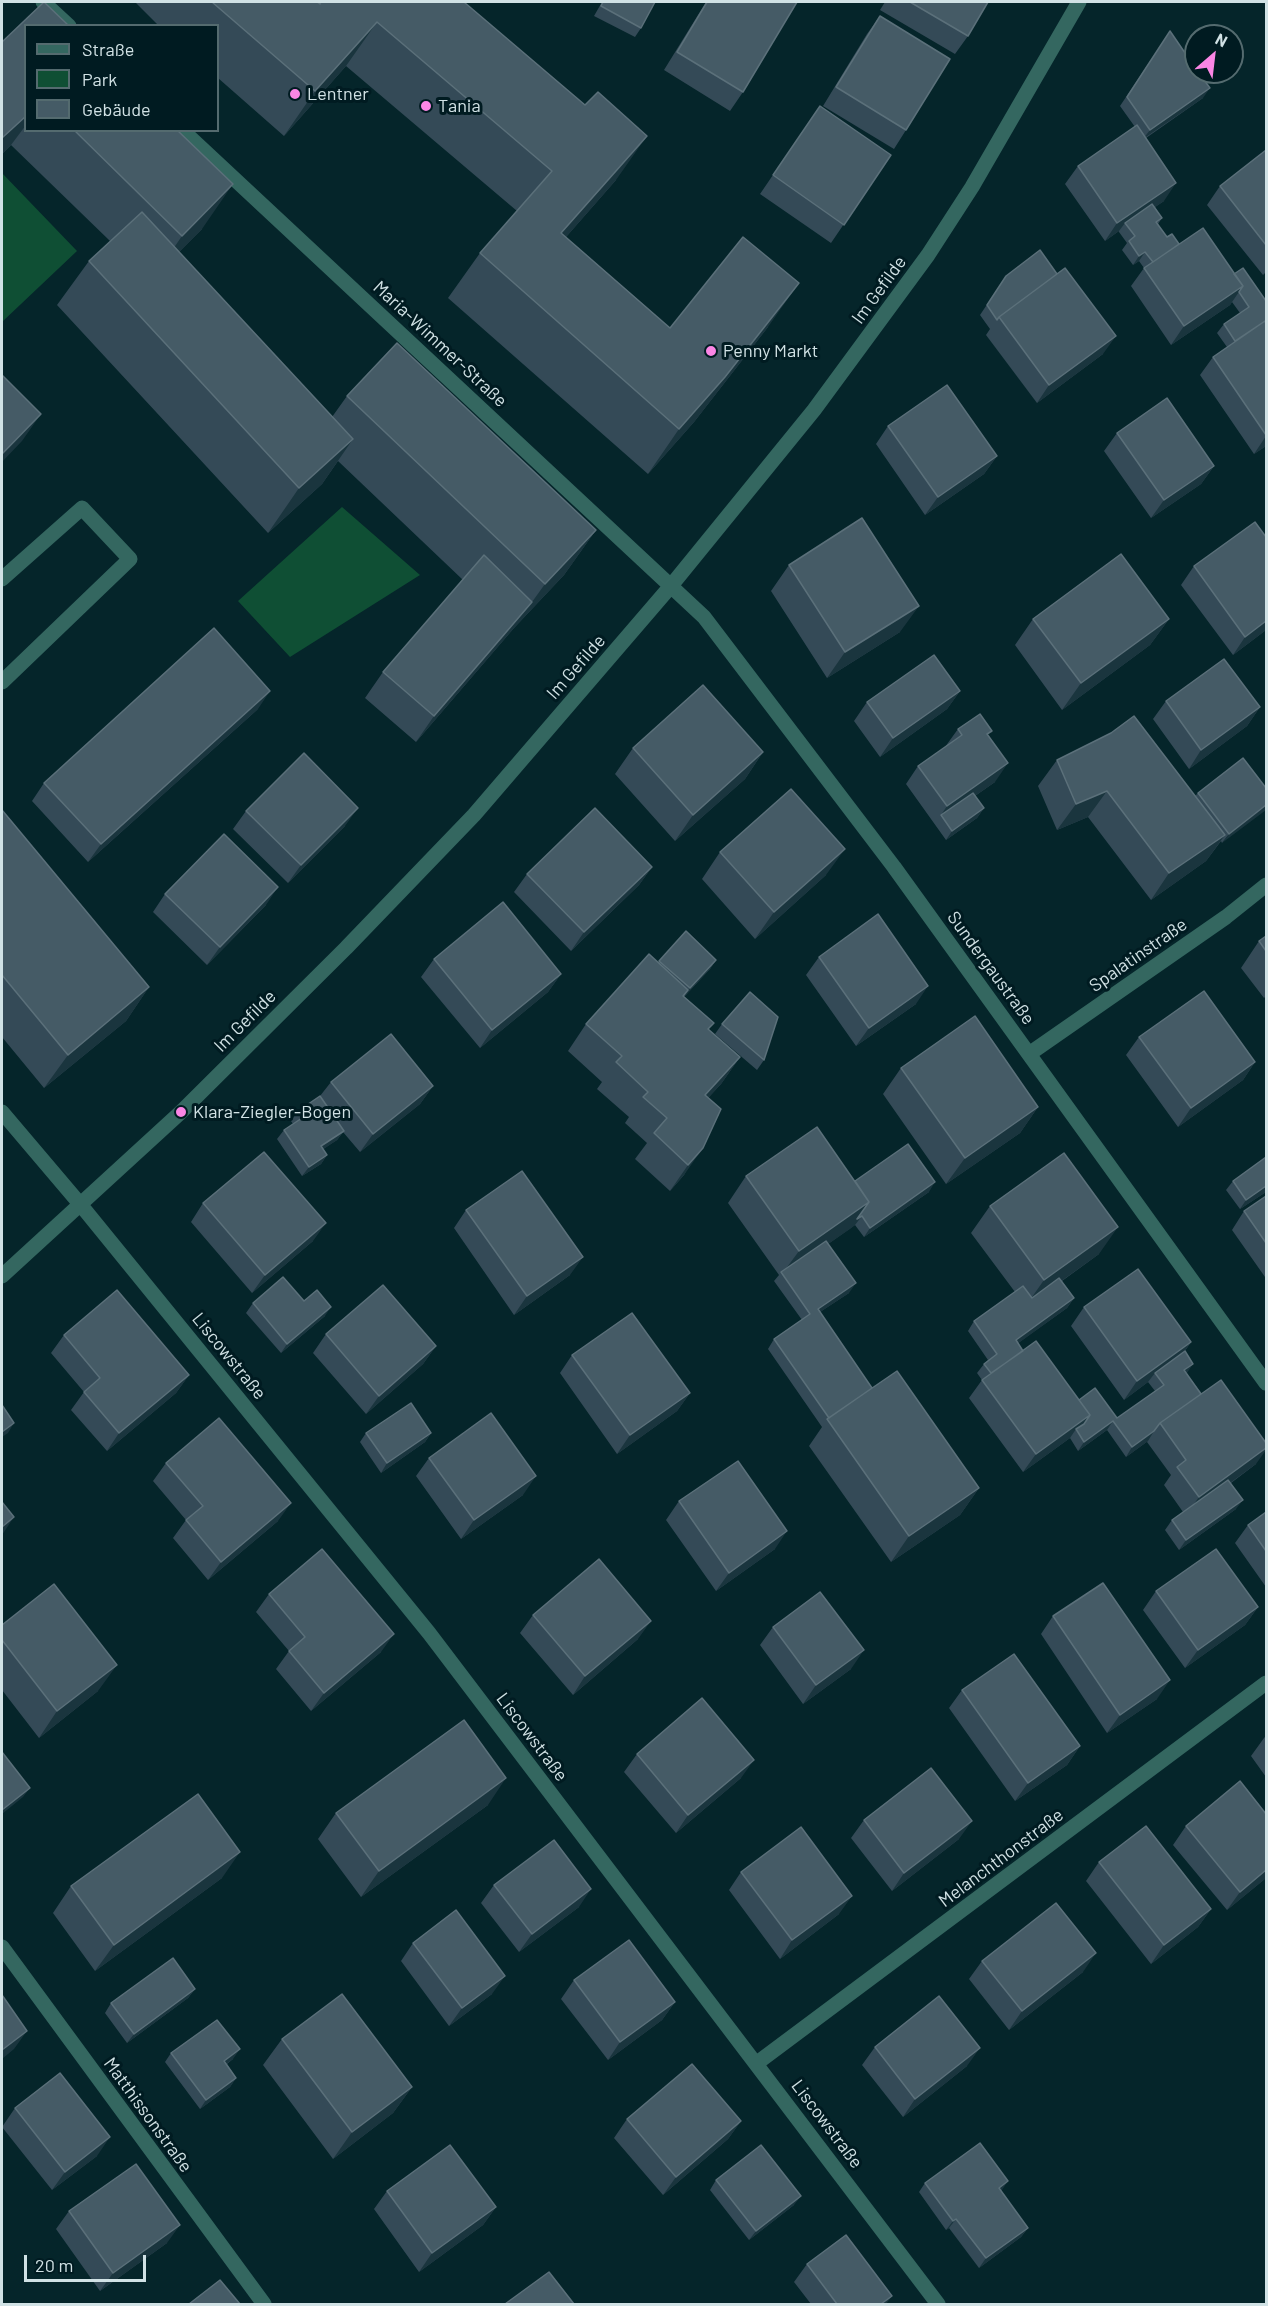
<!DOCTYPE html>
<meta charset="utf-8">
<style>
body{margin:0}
#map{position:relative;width:1268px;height:2306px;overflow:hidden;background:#05252a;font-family:Barlow,sans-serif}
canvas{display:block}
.frame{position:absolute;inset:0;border:3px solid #d1e2e5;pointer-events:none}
.legend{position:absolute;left:24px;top:24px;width:195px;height:108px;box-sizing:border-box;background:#001b21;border:2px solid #546b6f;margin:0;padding:8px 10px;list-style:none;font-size:18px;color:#d1e2e5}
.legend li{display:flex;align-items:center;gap:12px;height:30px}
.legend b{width:30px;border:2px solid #546b6f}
.north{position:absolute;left:1184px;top:24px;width:60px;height:60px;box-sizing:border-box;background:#001b21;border:2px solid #546b6f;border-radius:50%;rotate:28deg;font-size:16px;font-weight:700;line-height:24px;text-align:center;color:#d1e2e5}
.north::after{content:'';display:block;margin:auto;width:21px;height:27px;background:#fb86e5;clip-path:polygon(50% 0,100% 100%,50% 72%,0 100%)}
.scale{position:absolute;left:24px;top:2255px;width:122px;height:27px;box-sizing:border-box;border:3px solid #d1e2e5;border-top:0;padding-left:8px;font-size:18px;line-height:21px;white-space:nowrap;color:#d1e2e5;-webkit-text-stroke:4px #001b21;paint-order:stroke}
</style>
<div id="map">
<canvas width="1268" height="2306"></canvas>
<div class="frame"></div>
<ul class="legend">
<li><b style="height:8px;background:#346760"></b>Straße</li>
<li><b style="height:16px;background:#0f4f34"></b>Park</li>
<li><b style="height:16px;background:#455b66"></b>Gebäude</li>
</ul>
<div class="north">N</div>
<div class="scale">20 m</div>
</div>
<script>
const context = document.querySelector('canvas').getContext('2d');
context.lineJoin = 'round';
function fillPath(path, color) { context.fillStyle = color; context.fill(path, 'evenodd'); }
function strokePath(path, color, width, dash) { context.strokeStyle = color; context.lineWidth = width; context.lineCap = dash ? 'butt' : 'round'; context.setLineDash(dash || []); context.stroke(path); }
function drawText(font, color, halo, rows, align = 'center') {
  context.font = font + ' Barlow,sans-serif'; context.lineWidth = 6; context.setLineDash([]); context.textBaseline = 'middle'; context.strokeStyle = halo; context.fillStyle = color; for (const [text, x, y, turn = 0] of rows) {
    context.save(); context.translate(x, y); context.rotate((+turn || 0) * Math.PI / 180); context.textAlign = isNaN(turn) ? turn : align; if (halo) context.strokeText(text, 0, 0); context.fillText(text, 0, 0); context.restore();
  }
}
fillPath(new Path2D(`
 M2,173L77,251L2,322Z
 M342,507L420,575L290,657L238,601Z`), '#0f4f34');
strokePath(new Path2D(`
 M43,2L69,26
 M182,130L704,617L894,867L1266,1383
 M2,579L82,508L130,559L2,682
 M1029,1054L1226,917L1266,885
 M2,1112L80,1204L429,1633L938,2304
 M2,1276L181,1112L346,948L474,815L670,587L814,410L928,255L972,187L1079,2
 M2,1947L264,2304
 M757,2063L1266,1683`), '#346760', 15);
fillPath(new Path2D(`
 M135,2H317L320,4L464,2L616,180L566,237L670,328L768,327L694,422L648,474L448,298L480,253L517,211L346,66L284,136L218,78V26H159Z
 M602,2H655L641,28L635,37L594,16Z
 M706,2H797L743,92L730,111L664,70Z
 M885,2H988L968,36L955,54L880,10Z
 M880,16L906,130L894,149L823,106L867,34Z
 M26,26V130H177L202,229L179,252L332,417L347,396L596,530L564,575L514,628L416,742L365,698L383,672L463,580L338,461L322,484L268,533L57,305L89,261L110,241L11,145L2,154V42Z
 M1170,31L1203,98L1146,138L1164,201L1155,207L1162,218L1158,224L1167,237L1234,274L1266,301V446L1254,454L1200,375L1213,357L1227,347L1217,333L1224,324L1240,313L1232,302L1230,305L1171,345L1131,286L1144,268L1139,261L1133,265L1122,250L1127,243L1119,232V231L1105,241L1065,184L1078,166L1135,127L1120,106Z
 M820,106L891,155L831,243L760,194Z
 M1266,150V272L1263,275L1207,205L1220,186Z
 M1006,276L1103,354L1037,403L986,335L990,329L980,315Z
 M888,426L997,456L984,474L925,515L876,444Z
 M1117,433L1214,466L1201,484L1151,518L1104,451Z
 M789,565L900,632L827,678L771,591Z
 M1194,566L1266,630L1233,655L1181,585Z
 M1033,619H1169L1150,645L1062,710L1015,645Z
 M960,691L947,709L880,757L854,721L867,702Z
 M1166,701L1260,707L1247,726L1189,769L1153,719Z
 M258,709L88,862L32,801L44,783Z
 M958,729L989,736L995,782L975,796L984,808L977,818L946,840L906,784L918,766L945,747Z
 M633,748L763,752L745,779L675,841L615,774Z
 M1057,760L1195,796L1198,793L1266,788L1222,843L1221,841L1206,861L1151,900L1088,817L1057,830L1038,786Z
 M2,810L149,987L126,1021L44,1088L2,1037Z
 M246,811L345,826L288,883L233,829Z
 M720,852L826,875L755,939L702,879Z
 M652,867L639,885L571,951L514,892L527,874Z
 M165,894L266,905L207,965L153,912Z
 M686,931L716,960L710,969L684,997L709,1030L740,1057L721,1084L708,1098L721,1109L684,1175L670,1191L635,1159L647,1143L625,1123L629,1117L597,1089L602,1082L568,1051L586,1024L658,963Z
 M1266,936V996L1264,998L1241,968L1259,941Z
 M819,957L916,1004L856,1046L806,975Z
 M434,959L561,974L548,992L480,1048L421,977Z
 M722,1024L764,1060L757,1070L715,1034Z
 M1139,1037L1255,1062L1243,1080L1178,1127L1126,1055Z
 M901,1068L1038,1107L1020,1133L946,1184L883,1094Z
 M331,1082L433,1086L420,1104L360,1152L343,1132L337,1140L323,1149L327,1155L321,1164L302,1176L277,1139L284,1130L293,1124L291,1121L298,1111L320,1096Z
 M1266,1157V1193V1192L1240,1209L1226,1190L1233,1181Z
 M746,1176L855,1181L929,1192L864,1237L855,1225L828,1244L849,1293L820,1312L872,1388L979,1488L960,1515L891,1562L809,1446L822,1427L768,1349L774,1339L802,1320L774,1281L779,1275L728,1203Z
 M1266,1196V1275L1265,1277L1232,1230L1244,1211Z
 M203,1203L313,1241L252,1293L191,1222Z
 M990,1206L1099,1254L1062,1281L1074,1298L1067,1308L1018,1343L1023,1351L1079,1400L1117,1418L1155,1391L1148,1382L1124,1400L1071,1326L1084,1307L1191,1342L1185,1351L1186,1373L1256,1464L1231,1483L1236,1509L1179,1550L1165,1530L1172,1520L1183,1512L1164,1485L1171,1475L1147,1442L1148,1441L1126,1457L1107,1430L1078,1451L1070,1438L1023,1472L969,1398L982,1380L977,1373L984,1364L988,1360L968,1331L974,1321L1015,1292L971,1233Z
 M466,1210L570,1275L514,1315L454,1228Z
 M253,1303L325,1316L281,1353L246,1313Z
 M326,1334L436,1346L423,1364L366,1414L313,1353Z
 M64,1335L189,1375L176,1393L107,1451L71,1410L84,1392L51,1353Z
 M572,1355L690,1393L677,1411L617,1454L560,1373Z
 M366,1433H431L425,1442L381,1473L360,1442Z
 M429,1458L523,1495L461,1539L416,1476Z
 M166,1463L278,1521L208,1580L173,1538L186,1520L153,1481Z
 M679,1501L775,1549L716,1591L666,1520Z
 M1266,1512V1587L1235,1543L1248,1525Z
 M1156,1591L1258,1607L1245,1625L1185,1668L1143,1610Z
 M269,1594L381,1652L311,1711L276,1669L289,1651L256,1612Z
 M533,1615L638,1639L573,1695L520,1633Z
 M1053,1616L1157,1699L1107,1733L1041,1634Z
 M2,1625L98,1691L39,1738L2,1690Z
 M773,1627L851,1669L803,1704L760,1645Z
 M962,1690L1080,1746L1067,1765L1015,1801L949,1708Z
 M1266,1736V1777L1251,1756L1264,1738Z
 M637,1754L741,1778L676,1833L624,1772Z
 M488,1805L361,1897L318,1839L336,1813Z
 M864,1820L959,1839L892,1891L851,1838Z
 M1186,1826L1266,1878L1227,1910L1173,1845Z
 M1099,1862L1211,1909L1198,1927L1151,1964L1086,1881Z
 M741,1872L839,1914L780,1959L729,1890Z
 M222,1878L95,1971L53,1913L71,1886Z
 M494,1885L579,1907L519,1952L481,1903Z
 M413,1943L492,1994L449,2026L401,1961Z
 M982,1961L1083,1972L1009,2030L969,1979Z
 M574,1980L675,2002L662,2020L608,2060L561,1999Z
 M195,1989L188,1998L127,2043L105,2013L111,2003Z
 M282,2039L412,2087L393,2113L333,2159L263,2065Z
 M875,2047L967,2066L903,2117L862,2065Z
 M171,2053L233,2059L227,2064L236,2078L230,2087L200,2109L165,2062Z
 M15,2108L97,2156L52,2190L2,2127Z
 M627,2119L741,2121L728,2139L663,2195L614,2138Z
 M716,2180L794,2205L749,2240L710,2190Z
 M925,2183L1002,2190L1001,2191L1028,2228L1021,2237L979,2268L949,2228L946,2230L919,2192Z
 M387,2191L496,2207L483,2225L419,2272L374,2209Z
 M69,2211L167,2243L100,2291L56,2229Z
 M807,2264L886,2304H811L794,2282Z`), '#344a57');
fillPath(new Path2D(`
 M377,22L346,66L284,136L315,91Z
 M1210,88L1203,98L1143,139L1150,130Z
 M26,116V125L11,145L2,154V138Z
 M647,136L616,180L530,278L561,233Z
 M1176,183L1164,201L1128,226L1125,223L1119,231L1105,241L1117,223Z
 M233,184L202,229L151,281L182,236Z
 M1145,252L1139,261L1133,265L1139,256Z
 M799,283L768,327L694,422L648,474L679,429Z
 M1243,286L1230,305L1171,345L1184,326Z
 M1116,336L1103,354L1037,403L1049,385Z
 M41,414L22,441L2,462V454Z
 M1266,436V446L1254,454Z
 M353,439L322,484L268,533L299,488Z
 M997,456L984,474L925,515L938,497Z
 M1214,466L1201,484L1151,518L1164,500Z
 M596,530L564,575L514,628L416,742L434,716L532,602L545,584Z
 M919,606L900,632L827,678L845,652Z
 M1169,619L1150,645L1062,710L1081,683Z
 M1266,621V630L1233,655L1245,637Z
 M270,691L258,709L88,862L101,844Z
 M960,691L947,709L880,757L893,738Z
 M1260,707L1247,726L1189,769L1201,750Z
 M763,752L745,779L675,841L693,815Z
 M1008,763L995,782L943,818L941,815L947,806Z
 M1107,791L1088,817L1057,830L1076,804Z
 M1266,805V810L1222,843L1229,834Z
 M358,808L345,826L288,883L301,865Z
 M984,808L977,818L946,840L952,831Z
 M1225,835L1206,861L1151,900L1169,873Z
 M845,849L826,875L755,939L774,912Z
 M652,867L639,885L571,951L584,932Z
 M278,887L266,905L207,965L220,947Z
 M716,960L710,969L683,998L690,988Z
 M561,974L548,992L480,1048L492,1030Z
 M928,986L916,1004L856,1046L869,1028Z
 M149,987L126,1021L44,1088L68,1055Z
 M740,1057L721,1084L687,1121L705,1095Z
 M1255,1062L1243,1080L1178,1127L1191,1108Z
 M433,1086L420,1104L360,1152L373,1134Z
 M1038,1107L1020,1133L946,1184L965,1158Z
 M344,1131L337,1140L315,1155L321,1146Z
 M703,1148L684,1175L670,1191L688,1165Z
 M327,1155L321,1164L302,1176L309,1167Z
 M935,1182L929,1192L864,1237L870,1228Z
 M1266,1186V1192L1240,1209L1246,1200Z
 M869,1202L850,1229L783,1275L782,1274L799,1251Z
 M862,1216L855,1225L850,1229L857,1219Z
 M326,1223L313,1241L252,1293L265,1275Z
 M1118,1227L1099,1254L1025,1307L1044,1280Z
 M583,1257L570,1275L514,1315L527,1296Z
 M856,1283L849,1293L811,1318L818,1309Z
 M1074,1298L1067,1308L1009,1350L1016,1340Z
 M331,1307L325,1316L281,1353L287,1344Z
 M1191,1342L1178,1361L1155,1373L1148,1382L1124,1400L1137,1381Z
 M436,1346L423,1364L366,1414L379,1396Z
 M1193,1364L1187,1373L1178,1380L1184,1370Z
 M189,1375L176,1393L107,1451L119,1433Z
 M690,1393L677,1411L617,1454L630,1435Z
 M1090,1415L1078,1432L1076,1429L1070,1438L1023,1472L1036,1454Z
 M1113,1421L1107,1430L1078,1451L1084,1442Z
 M14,1423L8,1433L2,1437V1432Z
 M1154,1431L1148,1441L1126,1457L1132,1447Z
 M431,1433L425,1442L381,1473L387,1463Z
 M1266,1448V1450L1256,1464L1186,1515L1199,1497Z
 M536,1476L523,1495L461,1539L474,1520Z
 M979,1488L960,1515L891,1562L909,1536Z
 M1243,1500L1236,1509L1179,1550L1186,1540Z
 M291,1503L278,1521L208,1580L221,1562Z
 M14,1517L2,1535V1527Z
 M787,1531L775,1549L716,1591L729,1573Z
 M1258,1607L1245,1625L1185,1668L1198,1650Z
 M651,1621L638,1639L573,1695L585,1676Z
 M394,1634L381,1652L311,1711L324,1693Z
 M864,1650L851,1669L803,1704L816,1685Z
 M117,1665L98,1691L39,1738L57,1711Z
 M1170,1680L1157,1699L1107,1733L1120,1715Z
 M1080,1746L1067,1765L1015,1801L1028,1783Z
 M754,1760L741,1778L676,1833L688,1815Z
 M506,1778L488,1805L361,1897L379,1871Z
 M30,1788L23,1797L2,1814V1810Z
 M972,1821L959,1839L892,1891L904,1873Z
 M240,1852L222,1878L95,1971L114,1945Z
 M1266,1870V1878L1227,1910L1240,1892Z
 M591,1889L579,1907L519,1952L532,1934Z
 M852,1896L839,1914L780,1959L792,1940Z
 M1211,1909L1198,1927L1151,1964L1164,1945Z
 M1096,1953L1083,1972L1009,2030L1022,2011Z
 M505,1976L492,1994L449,2026L462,2008Z
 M195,1989L188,1998L127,2043L134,2034Z
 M675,2002L662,2020L608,2060L620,2042Z
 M27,2031L14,2049L2,2059V2050Z
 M980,2048L967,2066L903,2117L915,2099Z
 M240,2049L233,2059L218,2070L224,2061Z
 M236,2078L230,2087L200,2109L206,2100Z
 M412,2087L393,2113L333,2159L352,2132Z
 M741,2121L728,2139L663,2195L676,2177Z
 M110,2137L97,2156L52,2190L65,2172Z
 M1008,2181L1002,2190L992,2198L999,2188Z
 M801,2196L794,2205L749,2240L756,2231Z
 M496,2207L483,2225L419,2272L432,2253Z
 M956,2219L949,2228L946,2230L953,2221Z
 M180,2225L167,2243L100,2291L113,2273Z
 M1028,2228L1021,2237L979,2268L986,2258Z
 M892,2296L886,2304H881Z`), '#1a353e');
const building = new Path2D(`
 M44,2L69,26H26V116L2,138V42Z
 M212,2H317L320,4L321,2H464L585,105L598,92L647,136L561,233L670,328L743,237L799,283L725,377L679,429L480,253L552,171L377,22L315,91Z
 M603,2H655L641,28L601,6Z
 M707,2H797L743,92L677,52Z
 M910,2H988L968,36Z
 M880,16L950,59L906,130L836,87Z
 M1170,31L1196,69V72H1198L1210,88L1150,130L1127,97Z
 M820,106L891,155L844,225L773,175Z
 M1137,125L1176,183L1117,223L1078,166Z
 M74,130H177L233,184L182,236Z
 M1266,150V245L1220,186Z
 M1152,204L1162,218L1156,222L1167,237L1172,234L1179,244L1153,262L1145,252L1139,256L1129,241L1135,236L1125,223Z
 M142,212L353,439L299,488L89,261Z
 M1203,228L1243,286L1184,326L1144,268Z
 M1040,250L1057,274L999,317L997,320L987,305L1006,276Z
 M1065,268L1116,336L1049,385L999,317Z
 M1243,268L1266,301V324L1265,321L1235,341L1224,324L1249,307L1239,292L1243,286L1234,274Z
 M1265,321L1266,324V435L1213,357Z
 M397,343L596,530L545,584L347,396Z
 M2,375L41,414L2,454Z
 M947,385L997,456L938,497L888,426Z
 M1167,398L1214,466L1164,500L1117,433Z
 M862,518L919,606L845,652L789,565Z
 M1255,522L1266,537V621L1245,637L1194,566Z
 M1121,554L1169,619L1081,683L1033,619Z
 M484,555L532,602L434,716L383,672Z
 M214,628L270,691L101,844L44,783Z
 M934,655L960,691L893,738L867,702Z
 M1224,659L1260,707L1201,750L1166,701Z
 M703,685L763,752L693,815L633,748Z
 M980,714L992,731L987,734L1008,763L947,806L918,766L962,735L958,729Z
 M1134,716L1225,835L1169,873L1107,791L1076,804L1057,760L1111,733Z
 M304,753L358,808L301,865L246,811Z
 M1243,758L1266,788V805L1229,834L1198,793Z
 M791,789L845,849L774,912L720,852Z
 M973,793L984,808L952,831L941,815Z
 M595,808L652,867L584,932L527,874Z
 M2,810L149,987L68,1055L2,975Z
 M224,834L278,887L220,947L165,894Z
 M503,902L561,974L492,1030L434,959Z
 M878,914L928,986L869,1028L819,957Z
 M686,931L716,960L690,988L659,961Z
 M1266,936V951L1259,941Z
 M649,954L688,990L683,996L714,1023L708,1029L740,1057L705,1095L721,1109L703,1148L688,1165L654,1133L667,1118L643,1097L648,1092L616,1062L622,1056L586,1024Z
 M1204,991L1255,1062L1191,1108L1139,1037Z
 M750,992L778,1017L764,1060L722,1024Z
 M975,1016L1038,1107L965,1158L901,1068Z
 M391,1034L433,1086L373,1134L331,1082Z
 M320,1096L344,1131L321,1146L327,1155L309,1167L284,1130L302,1118L298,1111Z
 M817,1127L869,1202L799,1251L746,1176Z
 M908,1144L935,1182L870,1228L862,1216L857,1219L869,1202L855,1181Z
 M264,1152L326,1223L265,1275L203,1203Z
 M1064,1153L1118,1227L1044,1280L990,1206Z
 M1266,1157V1186L1246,1200L1233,1181Z
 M522,1171L583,1257L527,1296L466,1210Z
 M1266,1196V1243L1244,1211Z
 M826,1241L856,1283L818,1309L872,1388L829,1418L774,1339L810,1314L781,1272Z
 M1138,1269L1191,1342L1137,1381L1084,1307Z
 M283,1277L304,1301L317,1290L331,1307L287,1344L253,1303Z
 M1059,1278L1074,1298L1016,1340L1023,1351L991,1373L984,1364L997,1354L974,1321L1023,1286L1032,1298Z
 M383,1285L436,1346L379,1396L326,1334Z
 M117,1290L189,1375L119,1433L84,1392L100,1378L64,1335Z
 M632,1313L690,1393L630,1435L572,1355Z
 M1036,1341L1090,1415L1036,1454L982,1380Z
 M1185,1351L1193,1364L1184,1370L1201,1394L1160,1423L1154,1431L1132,1447L1113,1421L1084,1442L1076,1429L1084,1424L1090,1415L1079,1400L1095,1388L1117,1418L1164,1385L1155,1373Z
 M897,1371L979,1488L909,1536L827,1419Z
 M1221,1380L1266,1443V1448L1199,1497L1177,1467L1186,1460L1160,1423Z
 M411,1403L431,1433L387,1463L366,1433Z
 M2,1405L14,1423L2,1432Z
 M491,1413L536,1476L474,1520L429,1458Z
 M219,1418L291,1503L221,1562L186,1520L203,1506L166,1463Z
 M738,1461L787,1531L729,1573L679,1501Z
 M1228,1480L1243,1500L1186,1540L1172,1520Z
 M2,1502L14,1517L2,1527Z
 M1266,1512V1551L1248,1525Z
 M322,1549L394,1634L324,1693L289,1651L305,1637L269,1594Z
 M1216,1549L1258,1607L1198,1650L1156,1591Z
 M599,1559L651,1621L585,1676L533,1615Z
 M1103,1583L1170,1680L1120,1715L1053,1616Z
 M54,1584L117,1665L57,1711L2,1640V1625Z
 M820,1592L864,1650L816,1685L773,1627Z
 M1014,1654L1080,1746L1028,1783L962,1690Z
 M702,1698L754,1760L688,1815L637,1754Z
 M464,1720L506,1778L379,1871L336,1813Z
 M2,1752L30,1788L2,1810Z
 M931,1768L972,1821L904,1873L864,1820Z
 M1240,1781L1266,1814V1870L1240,1892L1186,1826Z
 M198,1794L240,1852L114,1945L71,1886Z
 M1146,1826L1211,1909L1164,1945L1099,1862Z
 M801,1827L852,1896L792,1940L741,1872Z
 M554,1840L591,1889L532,1934L494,1885Z
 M1056,1903L1096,1953L1022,2011L982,1961Z
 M456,1910L505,1976L462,2008L413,1943Z
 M629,1940L675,2002L620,2042L574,1980Z
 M173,1958L195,1989L134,2034L111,2003Z
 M342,1994L412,2087L352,2132L282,2039Z
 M2,1995L27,2031L2,2050Z
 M939,1996L980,2048L915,2099L875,2047Z
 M217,2020L240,2049L224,2061L236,2078L206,2100L171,2053Z
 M692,2064L741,2121L676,2177L627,2119Z
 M60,2073L110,2137L65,2172L15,2108Z
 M980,2143L1008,2181L999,2188L1028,2228L986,2258L956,2219L953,2221L925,2183Z
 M450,2145L496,2207L432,2253L387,2191Z
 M761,2145L801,2196L756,2231L716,2180Z
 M136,2164L180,2225L113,2273L69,2211Z
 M846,2235L892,2296L881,2304H837L807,2264Z
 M549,2272L574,2304H505Z
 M220,2280L240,2304H189Z`);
fillPath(building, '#455b66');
strokePath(building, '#5b707a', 1.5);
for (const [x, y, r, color] of [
 [295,94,6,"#fb86e5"],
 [426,106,6,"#fb86e5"],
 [711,351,6,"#fb86e5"],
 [181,1112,6,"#fb86e5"]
]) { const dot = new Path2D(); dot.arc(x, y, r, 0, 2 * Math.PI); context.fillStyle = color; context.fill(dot); strokePath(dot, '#001b21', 2); }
drawText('18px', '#d1e2e5', '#001b21', [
 ["Lentner",307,94],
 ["Tania",438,106],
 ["Penny Markt",723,351],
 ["Klara-Ziegler-Bogen",193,1112]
], 'left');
drawText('18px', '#d1e2e5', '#001b21', [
 ["Im Gefilde",879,290,-54],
 ["Maria-Wimmer-Straße",440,344,43],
 ["Im Gefilde",576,667,-49],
 ["Spalatinstraße",1138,955,-35],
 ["Sundergaustraße",991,968,54],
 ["Im Gefilde",245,1021,-45],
 ["Liscowstraße",229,1356,51],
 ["Liscowstraße",532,1737,53],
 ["Melanchthonstraße",1001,1858,-37],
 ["Matthissonstraße",148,2115,54],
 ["Liscowstraße",827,2124,53]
]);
</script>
